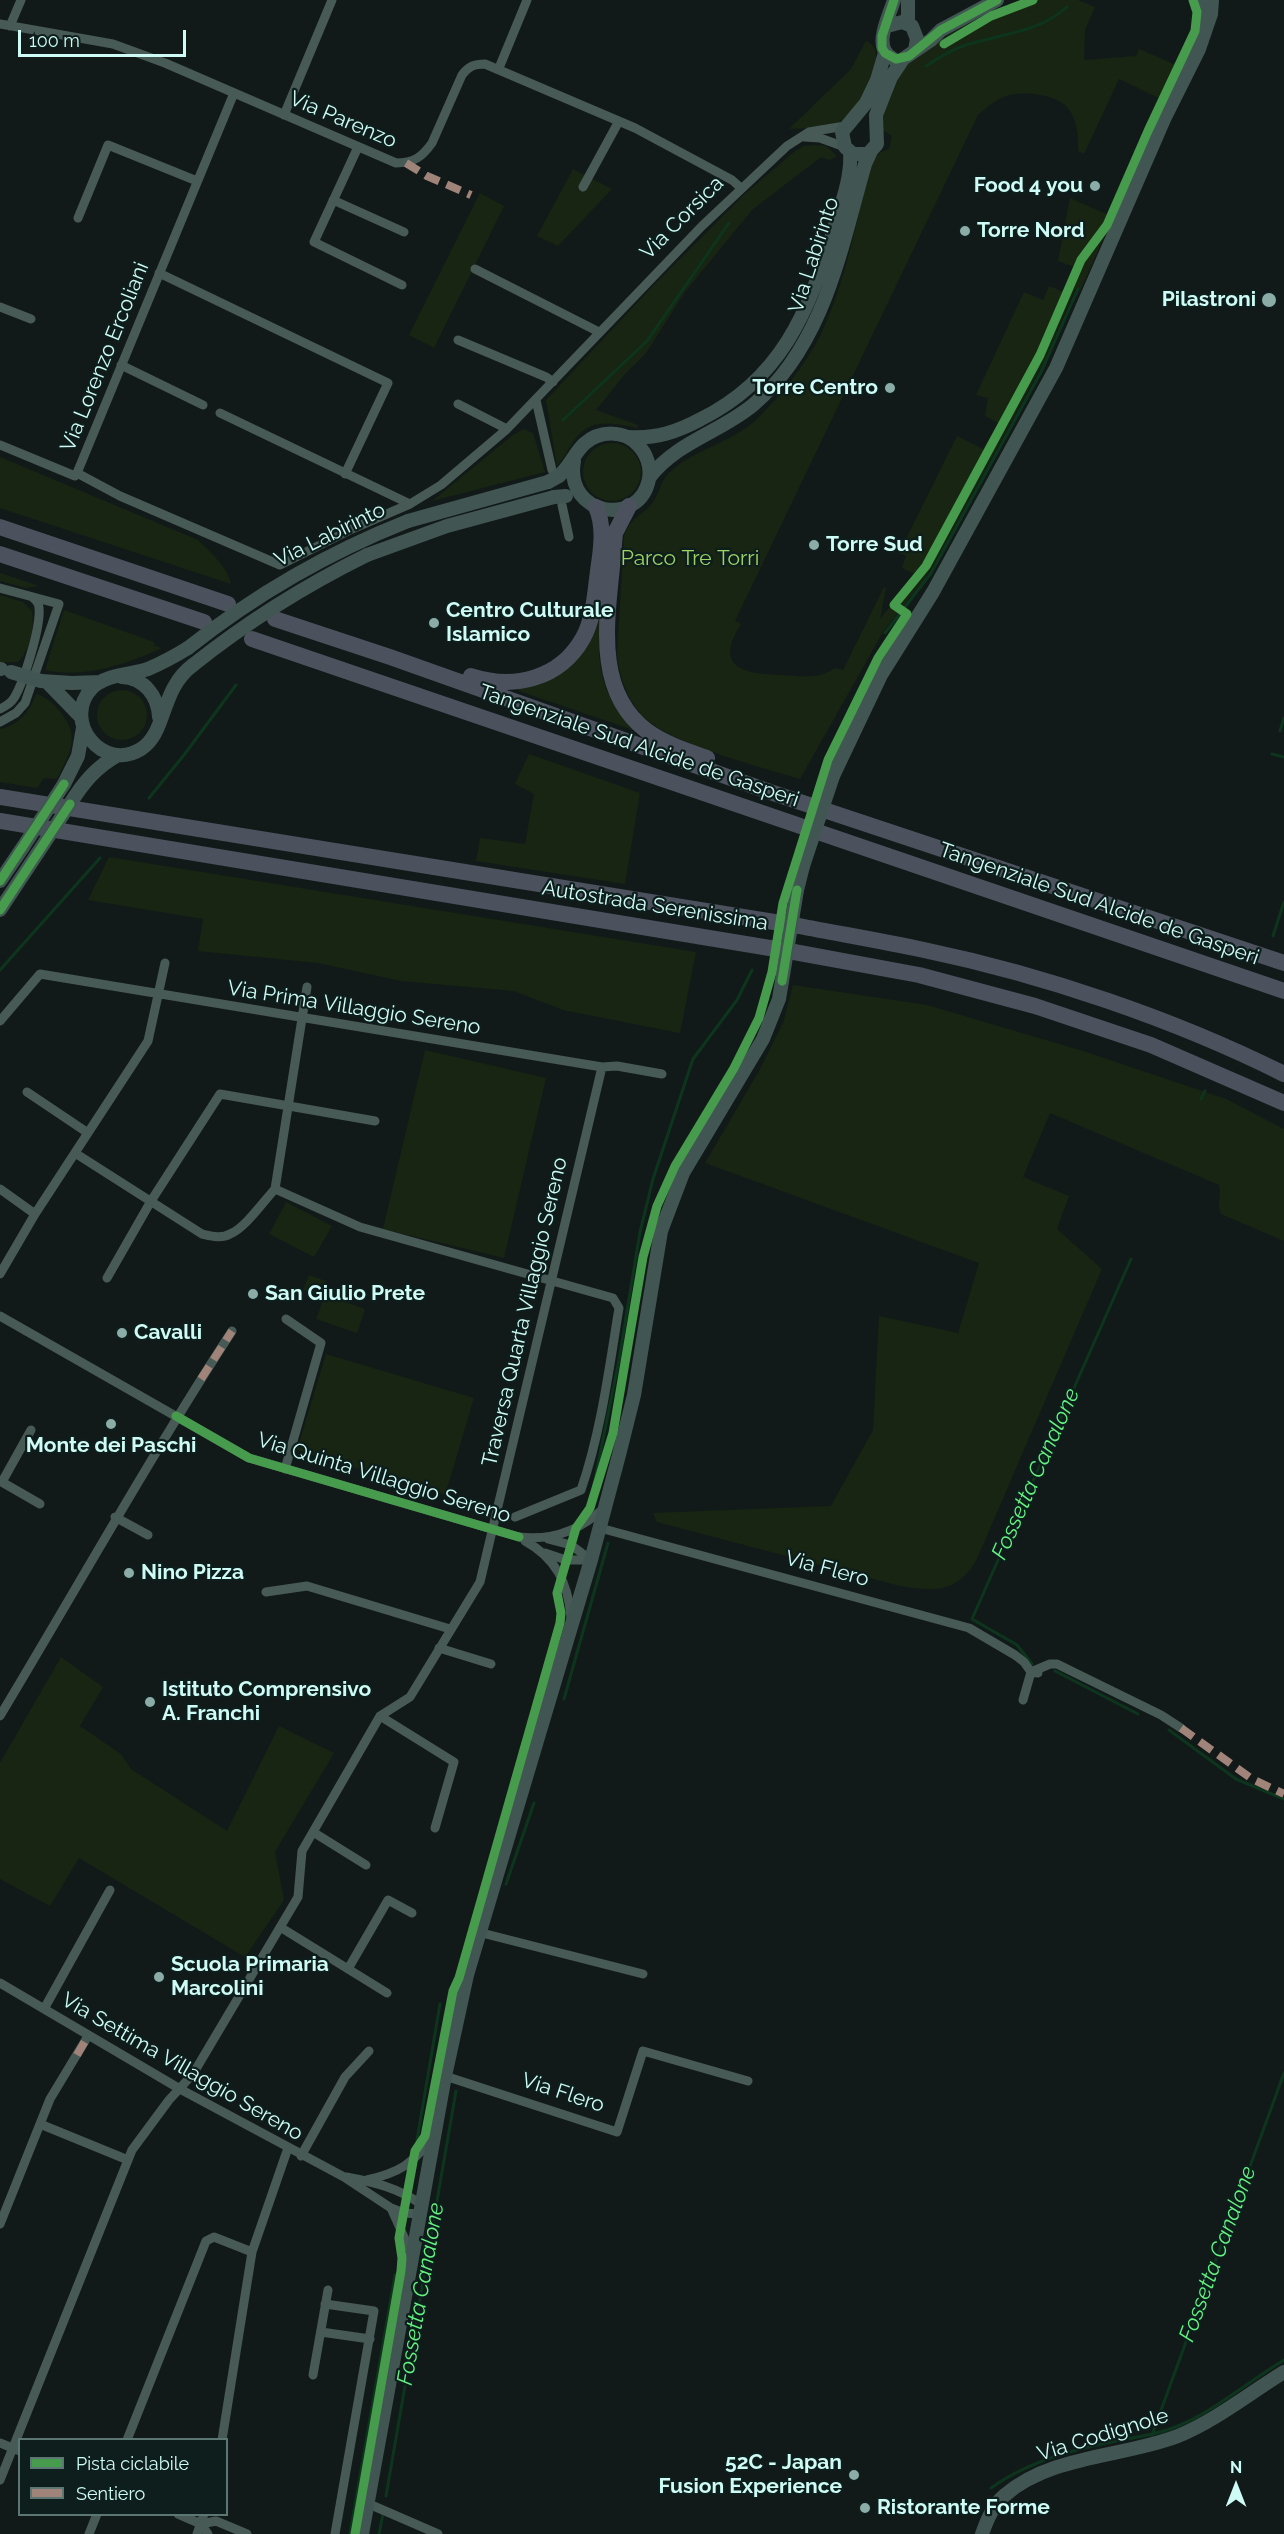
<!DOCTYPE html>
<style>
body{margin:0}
#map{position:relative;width:1284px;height:2534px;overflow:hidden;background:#121a19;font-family:Raleway,sans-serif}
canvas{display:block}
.legend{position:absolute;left:18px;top:2438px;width:210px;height:78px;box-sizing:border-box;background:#0e1e1c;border:2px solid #5b7673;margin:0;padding:8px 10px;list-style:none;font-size:18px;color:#cefbf5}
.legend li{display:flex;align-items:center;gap:12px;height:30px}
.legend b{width:30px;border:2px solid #5b7673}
.north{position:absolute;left:1206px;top:2456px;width:60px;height:60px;-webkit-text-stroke:4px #0e1e1c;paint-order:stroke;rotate:0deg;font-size:16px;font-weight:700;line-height:24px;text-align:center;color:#cefbf5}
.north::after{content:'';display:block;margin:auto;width:21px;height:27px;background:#cefbf5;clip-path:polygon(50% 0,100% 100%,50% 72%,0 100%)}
.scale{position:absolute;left:18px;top:30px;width:168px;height:27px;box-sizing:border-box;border:3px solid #cefbf5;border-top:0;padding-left:8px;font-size:18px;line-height:21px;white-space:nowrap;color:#cefbf5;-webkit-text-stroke:4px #0e1e1c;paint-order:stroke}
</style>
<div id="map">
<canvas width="1284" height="2534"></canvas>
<ul class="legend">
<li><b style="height:8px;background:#469c4c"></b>Pista ciclabile</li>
<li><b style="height:8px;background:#a18479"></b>Sentiero</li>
</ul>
<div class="north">N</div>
<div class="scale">100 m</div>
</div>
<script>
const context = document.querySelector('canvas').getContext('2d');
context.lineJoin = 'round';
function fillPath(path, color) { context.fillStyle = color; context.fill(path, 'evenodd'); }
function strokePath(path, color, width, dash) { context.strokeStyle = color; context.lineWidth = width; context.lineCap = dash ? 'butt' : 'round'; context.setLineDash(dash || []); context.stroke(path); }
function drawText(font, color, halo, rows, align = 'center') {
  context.font = font + ' Raleway,sans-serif'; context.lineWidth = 4.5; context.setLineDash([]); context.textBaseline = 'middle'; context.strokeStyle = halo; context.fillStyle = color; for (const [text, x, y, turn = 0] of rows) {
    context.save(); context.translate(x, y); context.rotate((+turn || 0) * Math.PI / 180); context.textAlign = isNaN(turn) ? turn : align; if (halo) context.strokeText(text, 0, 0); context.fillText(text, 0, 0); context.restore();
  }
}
fillPath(new Path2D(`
 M1019,0H1078L1095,7L1085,30L1084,60L1136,56L1139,49L1181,67L1165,101L1119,79L1084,154L1078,151C1078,138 1078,123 1070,111C1060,94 1026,91 1009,95C996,99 987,107 978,115L735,621L741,624C713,668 744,674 782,675C803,676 817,680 835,668L843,670L884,587L886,588L880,619L916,575L902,568L906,556L899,553L957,436L983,449L998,423L985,416L988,398L976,395L1024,292L1043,300L1049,286L1064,292L1074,267L1058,261L1070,198L1113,217L1080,291L1075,289L1046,358L939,555L926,577L883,632L800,779C760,767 676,745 646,719C628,703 619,677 617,653L624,536C629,519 643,515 653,502C660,492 661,479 671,471C697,448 735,442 760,416C783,392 805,365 820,336C846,283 857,217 872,161L881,152L889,149L892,136L881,129C881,118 885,109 890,98C893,91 895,83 899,77C917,45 986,14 1019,0Z
 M866,41C893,51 860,108 844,119C829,130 807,128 789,129L851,69Z
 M815,145L826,146L837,156L830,160L821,157L752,210L685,292L646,353L625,374L596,410L638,425V428C616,424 592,417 576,438C569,447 565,457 557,466L546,400L651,288L746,193L795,151L804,146Z
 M573,169L612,189L558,246L537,236Z
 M480,193L504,206L434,348L409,335Z
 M524,429L533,433L545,472L432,501L513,435Z
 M583 472a29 29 0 1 1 58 0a29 29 0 1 1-58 0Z
 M0,457L198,540C210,552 228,567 231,584L0,508Z
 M606,566L599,654C601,685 613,710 636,731L516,690L549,680L561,672Z
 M0,573L39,586L26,588L0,581Z
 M0,595L23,602L32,611C35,625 29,653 18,662H0Z
 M64,610L154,642L155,646L162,648C128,664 82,679 45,670Z
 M97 715a25 25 0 1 1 50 0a25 25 0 1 1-50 0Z
 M36,694C45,697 48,699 55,706C81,734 73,747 57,779L44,778L37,788L0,782V729C19,725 30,711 36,694Z
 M529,754L640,793L625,884L476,861L480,838L525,844L534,794L515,784Z
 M109,857L696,952L680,1033L563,1010L514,991L401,981L318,963L198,951L203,919L88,900Z
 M793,985L927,1005L1083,1051L1226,1099L1284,1129V1241L1221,1214C1216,1205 1222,1195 1219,1185L1050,1113L1023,1177L1069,1196L1057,1229L1102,1269L976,1561C956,1594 933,1591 900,1586L657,1522L653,1513L831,1506L873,1430L879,1316L958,1333L979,1263L705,1163L759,1071L783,1023Z
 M425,1050L546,1078L504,1258L383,1229Z
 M286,1202L332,1226L314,1257L269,1234Z
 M309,1275L326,1281L320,1296L303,1290Z
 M325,1295L365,1309L357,1333L316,1319Z
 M326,1354L474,1398L445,1495L297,1450Z
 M61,1657L103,1687L80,1726L121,1754L131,1769L227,1831L279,1726L334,1753L275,1852L284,1900L245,1957L79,1858L50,1906L0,1879V1763Z`), '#172512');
strokePath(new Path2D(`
 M926,66C938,58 949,51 963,46C998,34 1037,34 1067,7
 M563,420L647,341L729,223
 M885,633L931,573L1041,372L1078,289
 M1280,731L1284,718
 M1272,754L1284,757
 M149,798L184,755L236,685
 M1273,936L1284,902
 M0,970L100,858
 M1201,1099L1205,1091
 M593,1489L619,1360L640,1232L653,1179L693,1059L737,1000L752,970
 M1032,1664L1017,1645L972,1619L1131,1259
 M1055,1671L1138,1714
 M564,1699L608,1543
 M1169,1730L1236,1779L1284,1799
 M506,1884L534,1803
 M417,2140L440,2004
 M1152,2435L1284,2073
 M991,2488C1023,2465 1060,2453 1097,2445C1125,2438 1152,2437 1178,2426C1216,2410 1249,2381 1284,2360
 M386,2496L456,2091
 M350,2534L395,2275
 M379,2534L383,2514`), '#0d351d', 3);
strokePath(new Path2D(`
 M0,24L113,44L165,63L396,163C414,163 422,157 432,143L462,75C469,66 474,64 485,64L635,128L732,180L741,188
 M10,26L21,0
 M499,68L527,0
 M284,115L332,0
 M804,137L820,138L845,147
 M358,147L314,242L402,285
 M583,187L619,121
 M333,200L404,232
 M78,218L108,145L197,181
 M475,269L599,332
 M159,273L388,383L345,474
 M0,307L31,319
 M458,340L546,377L553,382
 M121,365L203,405
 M536,400L552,470
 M458,404L507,429
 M220,413L410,504
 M0,445L75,476L77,473
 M77,473L120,496L280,565L352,529L410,504L441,485L507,429L702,226L787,146L809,132L845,126
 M77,473L234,93
 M562,505L569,537
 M0,588L59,604L25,703L16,713L0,722
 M0,709C6,706 11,703 14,698C24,682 41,626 39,608C39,603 36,600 32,597
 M0,1021L40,974L602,1067L617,1066L662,1074
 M27,1092L88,1133
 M75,1153L202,1234C211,1236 221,1239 230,1234C245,1228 263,1202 275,1189L360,1227L613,1298L619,1308C609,1369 601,1432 581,1490L515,1517
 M0,1189L35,1214
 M275,1189L307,987
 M0,1274L35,1214L148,1041L165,963
 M107,1278L151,1201L220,1094L375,1121
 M0,1316L249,1458L519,1537C552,1541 579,1531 603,1509
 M285,1469L321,1343L286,1319
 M0,1481L40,1504
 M2,1482L31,1430
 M115,1517L148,1535
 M600,1528L969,1628L1015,1655L1024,1662L1031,1672L1038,1673
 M548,1539L571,1545L591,1560
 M525,1541C556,1558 568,1583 571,1617
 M545,1553L566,1560H590
 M266,1592L307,1586L450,1629
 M439,1648L491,1664
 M1031,1672L1050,1664H1057L1161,1715L1181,1728
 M1023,1700L1031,1672
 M0,1716C77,1588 150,1457 232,1331
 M380,1716L454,1762L435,1828
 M313,1832L366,1865
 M280,1927L387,1993
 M478,1932L643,1974
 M348,1969L388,1900L412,1913
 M0,1983L180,2089L344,2177L391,2208L404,2213L420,2214
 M44,2009L110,1890
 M445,2076L617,2132L643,2051L748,2081
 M40,2124L128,2160
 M301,2156L345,2077L369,2051
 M346,2177C374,2182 399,2188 422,2205
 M367,2180C401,2172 410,2165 432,2139
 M391,2208L412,2255
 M0,2224L50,2099L88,2036
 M325,2304L374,2311L335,2534
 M321,2332L370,2339
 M313,2375L328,2290
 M127,2440L206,2241L214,2237L252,2252
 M222,2440L252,2252L288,2148
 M0,2443L20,2451
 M0,2480L132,2150L169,2100L193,2074L298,1897L302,1851L380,1716L410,1697L480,1582L602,1067
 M369,2504L438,2534
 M178,2514L201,2524
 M89,2534L97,2514
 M197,2534L204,2514
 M208,2534L201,2524L216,2521L247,2534`), '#475a56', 9);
strokePath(new Path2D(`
 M1200,0L1205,27
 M908,23V0
 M887,26L902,22L912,26L917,39L915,50
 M885,53L877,80L866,103L842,132L845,147L853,154H868L877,144L876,115L891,77L903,59L931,40L941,30L997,0
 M892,58C872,47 889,17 894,0
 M628,437C656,439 677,432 701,419C781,379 808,313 833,232C840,207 852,179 850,152
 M559,476C570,466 574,454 584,444C600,430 624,430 638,445C647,454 651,467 649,479C640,528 564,516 574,461
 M649,478C676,442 719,433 753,405C824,346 841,248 865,164L871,151
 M408,521L548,482
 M367,555L447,526L554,497
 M188,648C175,656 162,663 148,669C130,675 106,674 92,688C61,721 103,773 141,749C167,733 160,689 193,665
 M0,669H1
 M122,677C144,678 158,696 159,717
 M41,681L72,683L101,682
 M48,683L81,717
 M833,776L881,675L933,592L1056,368L1165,117L1199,49L1211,14L1212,0
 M64,784L78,756L83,728
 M70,804C83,783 96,767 118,755
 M0,881L23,847
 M797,890L803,866
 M0,910L37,854
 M362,2534L445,2076L467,1975L591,1560L619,1455L634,1395L661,1231L683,1173L763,1039L779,999L782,981
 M982,2534C987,2520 993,2505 1005,2495C1051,2455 1124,2457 1178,2436C1215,2421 1250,2393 1284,2372`), '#415652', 14);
strokePath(new Path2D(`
 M629,506L615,533L614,544C610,606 589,688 647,731C665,744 687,751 707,758
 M0,527L228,604
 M0,554L204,622
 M275,619L390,657L773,793L1284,963
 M252,639L1284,991
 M471,676C514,690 560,679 583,638C594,618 595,593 598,571C601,551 605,526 596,507
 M0,797L799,926C840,934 882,941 924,950C1044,975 1174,1019 1284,1074
 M0,821L794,952L919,975L1035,1006L1151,1045L1284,1103`), '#4b525e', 16);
strokePath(new Path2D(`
 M548,482L559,476
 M554,497L566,496
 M188,648C256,594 327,553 408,521
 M193,665C247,622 304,586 367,555
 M11,672L41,681
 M23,847L64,784
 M37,854L70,804
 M803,866L833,776
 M782,981L797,890`), '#415652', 14);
strokePath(new Path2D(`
 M406,163L427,176L471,195
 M201,1379L232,1331
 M1181,1728L1252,1779L1284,1794
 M77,2055L88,2036`), '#a18479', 8, [15, 8]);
strokePath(new Path2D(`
 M894,0L882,36V48L885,53L896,59L909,56L941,30L997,0
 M944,44L991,16L1033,0
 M0,881L64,784
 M0,910L70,804
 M782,981L797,890
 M176,1416L249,1458L519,1537
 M355,2534L401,2271L402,2258L399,2238L415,2151L425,2136L453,1991L459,1978L560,1623L561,1613L557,1593L576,1528L590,1508L613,1433L643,1257L657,1206L675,1166L734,1068L759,1018L772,972L783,903L828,760L878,658L907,614L894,605L926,566L1040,355L1081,260L1107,225L1148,131L1195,31L1197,12L1193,0`), '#469c4c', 9);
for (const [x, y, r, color] of [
 [1095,186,6,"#8caca8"],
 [965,231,6,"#8caca8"],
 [1269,300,8,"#8caca8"],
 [890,388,6,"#8caca8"],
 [814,545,6,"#8caca8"],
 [434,623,6,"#8caca8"],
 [253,1294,6,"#8caca8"],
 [122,1333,6,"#8caca8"],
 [111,1424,6,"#8caca8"],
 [129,1573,6,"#8caca8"],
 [150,1702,6,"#8caca8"],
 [159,1977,6,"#8caca8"],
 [854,2475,6,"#8caca8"],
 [865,2508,6,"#8caca8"]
]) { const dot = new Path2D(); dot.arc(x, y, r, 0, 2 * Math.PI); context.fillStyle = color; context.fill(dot); strokePath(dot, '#0e1e1c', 2); }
drawText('21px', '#cefbf5', '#0e1e1c', [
 ["Via Parenzo",343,120,23],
 ["Via Corsica",682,218,-45],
 ["Via Labirinto",814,255,-72],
 ["Via Lorenzo Ercoliani",105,357,-68],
 ["Via Labirinto",330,535,-26],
 ["Tangenziale Sud Alcide de Gasperi",639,746,19],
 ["Tangenziale Sud Alcide de Gasperi",1099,904,19],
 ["Autostrada Serenissima",655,906,9],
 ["Via Prima Villaggio Sereno",354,1008,9],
 ["Traversa Quarta Villaggio Sereno",525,1312,-77],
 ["Via Quinta Villaggio Sereno",384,1478,17],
 ["Via Flero",827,1569,15],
 ["Via Settima Villaggio Sereno",182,2067,30],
 ["Via Flero",563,2093,18],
 ["Via Codignole",1103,2435,-17]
]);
drawText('bold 21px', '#cefbf5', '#0e1e1c', [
 ["Food 4 you",1083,186,"right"],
 ["Torre Nord",977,231],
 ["Pilastroni",1256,300,"right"],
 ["Torre Centro",878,388,"right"],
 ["Torre Sud",826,545],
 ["Centro Culturale",446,611],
 ["Islamico",446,635],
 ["San Giulio Prete",265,1294],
 ["Cavalli",134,1333],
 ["Monte dei Paschi",111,1446,"center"],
 ["Nino Pizza",141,1573],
 ["Istituto Comprensivo",162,1690],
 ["A. Franchi",162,1714],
 ["Scuola Primaria",171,1965],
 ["Marcolini",171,1989],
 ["52C - Japan",842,2463,"right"],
 ["Fusion Experience",842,2487,"right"],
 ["Ristorante Forme",877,2508]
], 'left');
drawText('21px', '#9cd561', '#0e1e1c', [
 ["Parco Tre Torri",690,559]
]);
drawText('italic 22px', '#64f381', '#0e1e1c', [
 ["Fossetta Canalone",1036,1474,-66],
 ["Fossetta Canalone",1218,2254,-70],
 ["Fossetta Canalone",421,2294,-80]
]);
</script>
